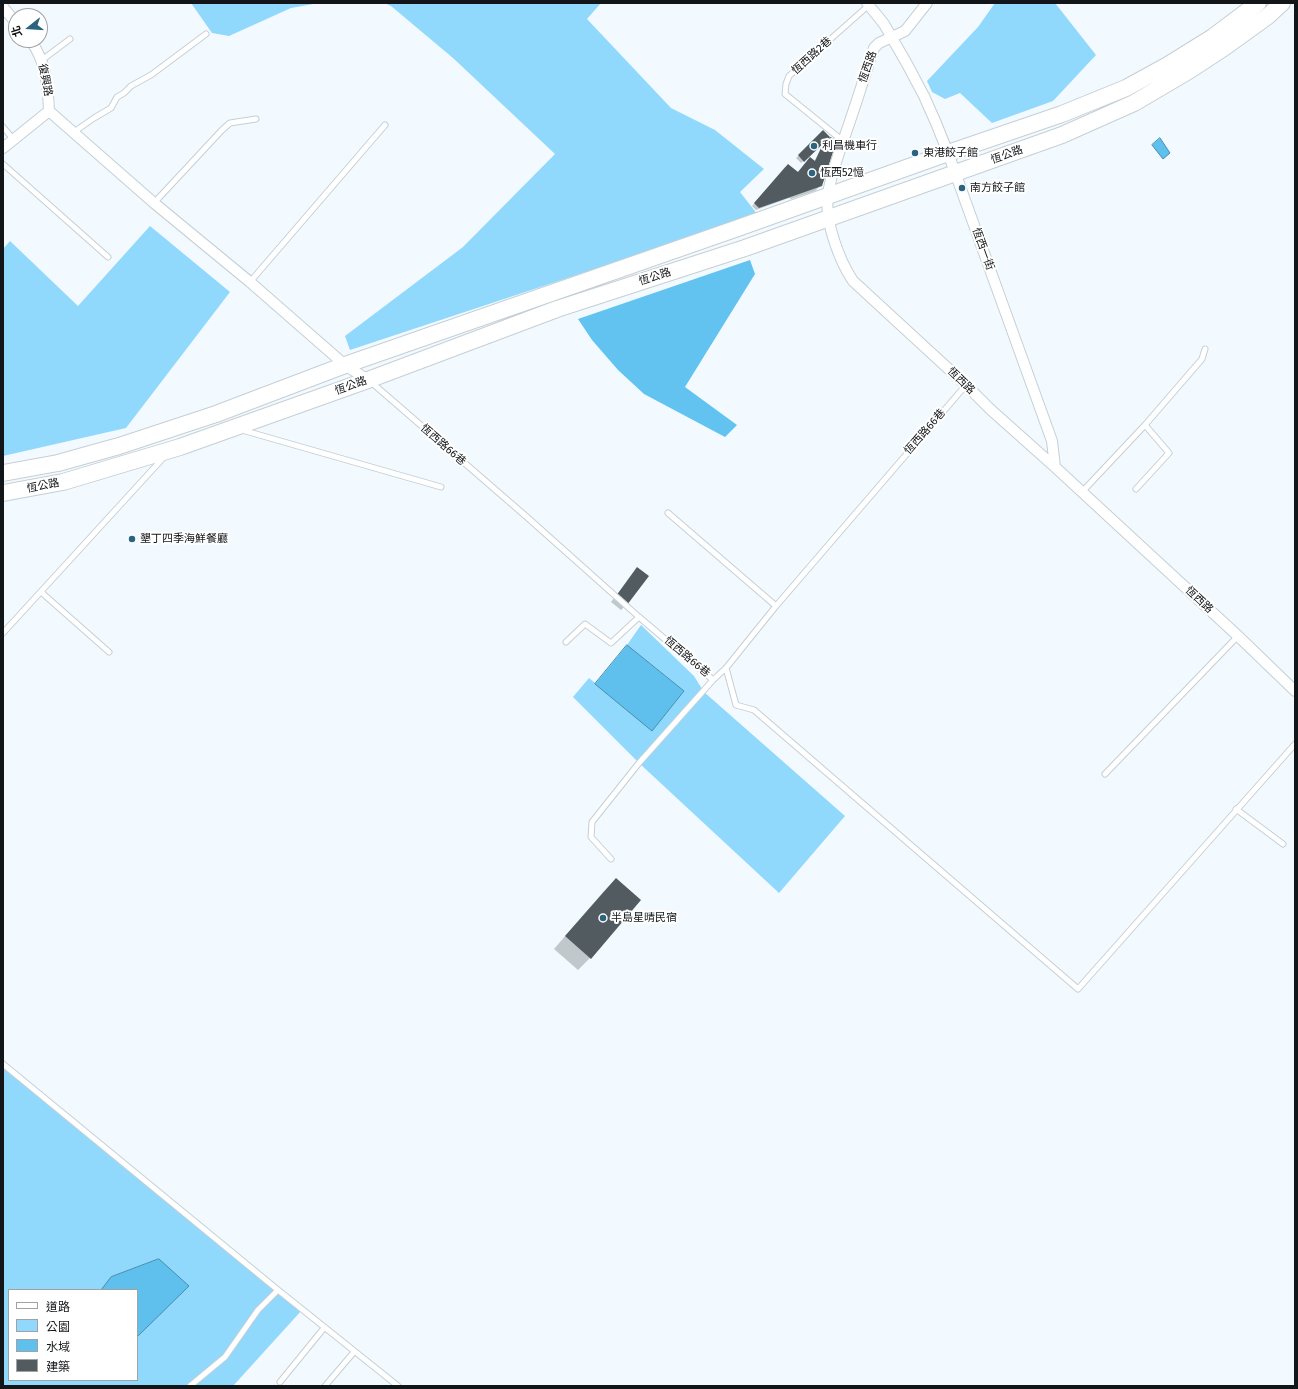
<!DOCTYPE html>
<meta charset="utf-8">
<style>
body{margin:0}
#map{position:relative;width:1298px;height:1389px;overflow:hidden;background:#f2faff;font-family:"Fira Sans","Noto Sans TC",sans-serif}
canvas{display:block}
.frame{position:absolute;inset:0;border:4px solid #131618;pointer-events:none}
.legend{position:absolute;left:8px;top:1289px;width:130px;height:92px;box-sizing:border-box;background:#fff;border:1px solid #a1a2a3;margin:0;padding:5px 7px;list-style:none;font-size:12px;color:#131618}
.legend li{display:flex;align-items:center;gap:8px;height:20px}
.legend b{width:20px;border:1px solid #a1a2a3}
.north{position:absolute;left:8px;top:8px;width:40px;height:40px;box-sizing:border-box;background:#fff;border:1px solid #a1a2a3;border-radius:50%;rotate:253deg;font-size:11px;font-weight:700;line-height:16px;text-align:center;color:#131618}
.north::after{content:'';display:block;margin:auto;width:14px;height:18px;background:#2c647e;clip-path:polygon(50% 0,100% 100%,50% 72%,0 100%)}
</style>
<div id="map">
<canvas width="1298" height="1389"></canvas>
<div class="frame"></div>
<ul class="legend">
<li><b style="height:5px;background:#fff"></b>道路</li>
<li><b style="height:11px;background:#91d8fd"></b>公園</li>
<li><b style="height:11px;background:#5fc0ee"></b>水域</li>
<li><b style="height:11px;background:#525b60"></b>建築</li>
</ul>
<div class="north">北</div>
</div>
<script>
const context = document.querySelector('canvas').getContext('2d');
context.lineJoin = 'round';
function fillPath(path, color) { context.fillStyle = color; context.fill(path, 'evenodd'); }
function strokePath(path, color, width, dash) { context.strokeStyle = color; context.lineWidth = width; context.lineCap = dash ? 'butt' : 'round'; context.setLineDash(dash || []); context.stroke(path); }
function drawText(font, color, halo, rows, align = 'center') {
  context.font = font + ' "Fira Sans","Noto Sans TC",sans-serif'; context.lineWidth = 4; context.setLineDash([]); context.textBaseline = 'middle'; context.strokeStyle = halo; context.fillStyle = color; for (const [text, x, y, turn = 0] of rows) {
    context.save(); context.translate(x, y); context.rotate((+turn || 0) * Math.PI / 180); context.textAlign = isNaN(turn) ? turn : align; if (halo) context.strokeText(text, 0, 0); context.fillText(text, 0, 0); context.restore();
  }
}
fillPath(new Path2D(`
 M191,3H319L291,8L229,36L212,33Z
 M384,3H601L587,19L671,108L715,130L764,169L740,192L758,215L350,350L345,336L463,247L555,154L453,58L391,6Z
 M995,3H1055L1096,55L1053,101L992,123L960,93L945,99L932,92L927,81L978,27Z
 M150,226L230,292L126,428L3,456V249L10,241L78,306Z
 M641,625L694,676L704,692L845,816L779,893L639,763L573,697L589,678L652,730L684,691L627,645Z
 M3,1065L302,1310L233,1386H3ZM9,1290H137V1380H9Z`), '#91d8fd');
fillPath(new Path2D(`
 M750,260L755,274L685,387L737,425L725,437L644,394L618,370L592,340L578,319Z`), '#62c3f1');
const water = new Path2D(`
 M1160,138L1170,153L1163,159L1152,145Z
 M627,645L684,691L652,731L595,684Z
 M159,1259L189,1286L137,1337V1290H101L111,1277Z`);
fillPath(water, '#5fc0ee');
strokePath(water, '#488dae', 1);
fillPath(new Path2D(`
 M823,132L828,137L801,163L796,158Z
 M830,138L821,185L815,191L791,199L789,198L756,210L752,206L785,167L797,173L810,158L814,162L821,148L823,145L825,146Z
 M638,568L627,604L621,610L611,602Z
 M616,879L590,958L578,970L554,949L604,891Z`), '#0003');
fillPath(new Path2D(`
 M823,130L830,137L804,162L798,155Z
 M830,137L837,140L822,186L759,208L754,203L788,164L798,172L810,157L815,161L823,144L826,146Z
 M637,567L649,576L627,605L616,596Z
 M616,878L641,900L591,959L565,936Z`), '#525b60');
const service = new Path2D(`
 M42,60L70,39
 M3,127L13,139
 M74,132L94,118L111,108L117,97L124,93L131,86L151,75L206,34
 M843,141L785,94L786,84L789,76L869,5
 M3,164L108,257
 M154,203L222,130L230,123L256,119
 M250,282L385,125
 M371,382L528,518L639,617L713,680L726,668L776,606L966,385
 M1145,425L1202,359L1205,349
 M242,430L441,487
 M1082,492L1145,425L1169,453L1136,489
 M668,513L776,606
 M41,592L109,652
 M3,633L164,457
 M566,642L585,624L611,643L639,617
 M726,668L736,705L754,710L1078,989L1295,744
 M1105,774L1238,636
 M1236,809L1283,844
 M611,859L591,837L592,822L639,763L713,680
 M3,1064L278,1290L398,1386
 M280,1382L324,1328
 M190,1386L225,1357L258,1310L278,1290
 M325,1386L354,1352`);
const minor = new Path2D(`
 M867,3L884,24L907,64L924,96L936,123L948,153L1052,441L1055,467
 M927,3L905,31L879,43L874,48C866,71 859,95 851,118C843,143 832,168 828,194C824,220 839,260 853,281L966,385L990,409L1055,467L1238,636L1295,691
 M3,7L16,23
 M49,111L154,203L250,282L345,365L368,380
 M3,148L49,111C48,87 46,60 30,40`);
const primary = new Path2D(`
 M3,473L58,463L119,446L216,414L345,365L738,228L948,153L1062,114L1126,88L1168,65L1213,37L1258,3
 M3,493L63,482L180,447L368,380L557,309L745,248L1062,135L1134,103L1190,70L1225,47L1268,16L1282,3`);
strokePath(service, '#c5cfd5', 7);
strokePath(minor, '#c5cfd5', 12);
strokePath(primary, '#c5cfd5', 18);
strokePath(service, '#fff', 5);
strokePath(minor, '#fff', 10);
strokePath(primary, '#fff', 16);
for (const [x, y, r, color] of [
 [814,146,4,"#2c647e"],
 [915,153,4,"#2c647e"],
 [812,173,4,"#2c647e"],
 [962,188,4,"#2c647e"],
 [132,539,4,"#2c647e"],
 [603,918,4,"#2c647e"]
]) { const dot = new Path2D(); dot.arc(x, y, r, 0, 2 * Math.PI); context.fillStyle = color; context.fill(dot); strokePath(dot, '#fff', 1.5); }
drawText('11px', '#131618', '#fff', [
 ["恆西路2巷",812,56,-42],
 ["恆西路",868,67,-71],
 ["復興路",45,80,79],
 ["恆公路",1007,155,-20],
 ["恆西一街",983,249,70],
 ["恆公路",655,277,-18],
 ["恆西路",961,381,44],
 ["恆公路",351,386,-20],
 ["恆西路66巷",925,432,-49],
 ["恆西路66巷",443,445,41],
 ["恆公路",43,486,-11],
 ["恆西路",1199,600,43],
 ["恆西路66巷",687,657,40]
]);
drawText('11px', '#131618', '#fff', [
 ["利昌機車行",822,146],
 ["東港餃子館",923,153],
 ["恆西52憶",820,173],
 ["南方餃子館",970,188],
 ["墾丁四季海鮮餐廳",140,539],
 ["半島星晴民宿",611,918]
], 'left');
</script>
